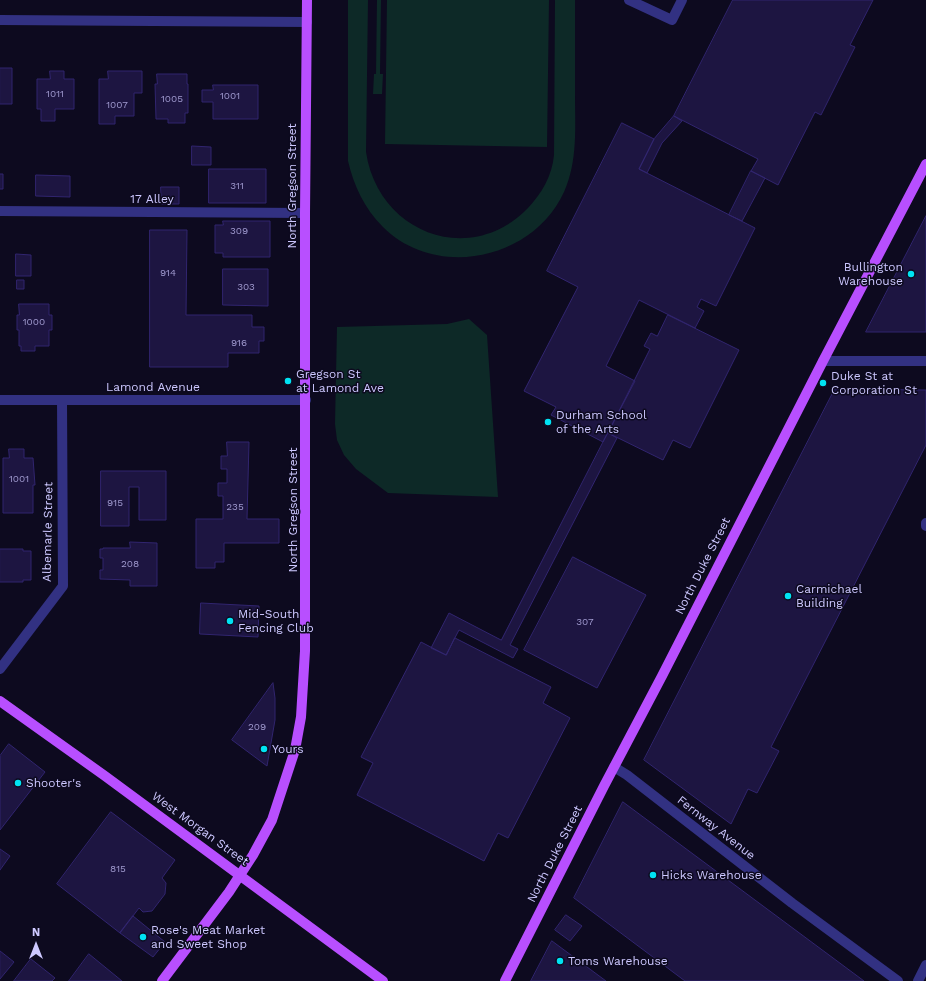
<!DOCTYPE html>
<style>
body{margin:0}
#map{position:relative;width:926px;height:981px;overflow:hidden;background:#0d0a1f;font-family:"Work Sans",sans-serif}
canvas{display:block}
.north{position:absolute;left:16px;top:925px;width:40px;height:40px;-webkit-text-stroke:3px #0d0a1f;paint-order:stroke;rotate:0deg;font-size:11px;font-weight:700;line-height:16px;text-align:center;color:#cdc8ff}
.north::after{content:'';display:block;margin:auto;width:14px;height:18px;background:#cdc8ff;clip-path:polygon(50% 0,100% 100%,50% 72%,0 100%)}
</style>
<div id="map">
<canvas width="926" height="981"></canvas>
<div class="north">N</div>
</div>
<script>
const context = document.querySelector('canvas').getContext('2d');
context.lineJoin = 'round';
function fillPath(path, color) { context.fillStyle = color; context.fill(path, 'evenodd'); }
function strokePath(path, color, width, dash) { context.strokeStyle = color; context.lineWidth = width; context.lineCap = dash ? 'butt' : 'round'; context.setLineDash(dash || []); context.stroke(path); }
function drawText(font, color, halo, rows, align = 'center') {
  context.font = font + ' "Work Sans",sans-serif'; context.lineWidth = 3; context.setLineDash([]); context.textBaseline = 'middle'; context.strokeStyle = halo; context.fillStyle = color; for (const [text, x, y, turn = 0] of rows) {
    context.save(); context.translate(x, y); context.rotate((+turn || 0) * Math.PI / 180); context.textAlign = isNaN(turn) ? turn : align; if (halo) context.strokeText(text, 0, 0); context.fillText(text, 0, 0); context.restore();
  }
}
fillPath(new Path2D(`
 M348,0H368L366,152C378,233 470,268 528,208C542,193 552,176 554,155L555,0H575C575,31 575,63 575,94C575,127 578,161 564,192C533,260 436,280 383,227C364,208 354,186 348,161Z
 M377,0H381L380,74H383L382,94H373L374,74H376Z
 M387,0H549L547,147L385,144Z
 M469,319L487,335L498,497L388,493L356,469L344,455L337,440L335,424L337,327L447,324Z`), '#0d2927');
const building = new Path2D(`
 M733,0H873L850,45L855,47L821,115L815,112L778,185L751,171L758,159L674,116Z
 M0,68H12V104H0Z
 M50,71H64V79H74V109H55V121H41V109H37V79H50Z
 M108,71H142V93H134V116H115V124H99V79H108Z
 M157,74H187V84H188V113H185V123H168V119H156L155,84H157Z
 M213,85H258V119H213V102H202V90H213Z
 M674,116L682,121L662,143L647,173L639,169L654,139Z
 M622,123L654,139L639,169L755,228L716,306L701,299L697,307L704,311L695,328L639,300L606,366L635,381L603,442L551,415L556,407L524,391L578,287L547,271Z
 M192,146L211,147V165H192Z
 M209,169H266V203H209Z
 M751,171L765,178L742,221L729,215Z
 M0,174H3V189H0Z
 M36,175L70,176V197L36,196Z
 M161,187H179V204H162Z
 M926,216V332H866Z
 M223,221H270V257H223V253H215V225H223Z
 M150,230H187L186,315H252V327H264V341H259V353H228V367H150Z
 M16,254L31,255V276H16Z
 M223,269H268V306L223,305Z
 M17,280H24V289H17Z
 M19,304H49V315H52V330H49V346H35V351H21V346H19V330H17V315H19Z
 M668,315L739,350L690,448L673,440L663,460L608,433L650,349L644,346L651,333L657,336Z
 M835,389L926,390V445L771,747L779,751L757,793L748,789L731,824L644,760Z
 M608,433L617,438L510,645L518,649L513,658L459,630L446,655L431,648L449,613L501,640Z
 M227,442H249L247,519H279V543H224V562H215V568H196V519H223V496H218V483H227V469H221V456H227Z
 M9,449H24V458H33L35,485H33V513H3V458H9Z
 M101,471H166V520H139V487H129V526H101Z
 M130,542L157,543V586H130V580L100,579V570H103V558H100V549H103V548H130Z
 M0,549H23V551H31V580H23V582H0Z
 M573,557L646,595L597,688L524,650Z
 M201,603L259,606L258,637L200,634Z
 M455,638L551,687L543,703L570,718L508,838L498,833L484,861L357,795L373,763L361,757L421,642L446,655Z
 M273,683L275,698V720L267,766L232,740Z
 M9,744L45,772L0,830V756Z
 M623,802L864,981H685L574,898Z
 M111,812L175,860L162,878L166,883L165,894L152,911L143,912L139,908L120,933L57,884Z
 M0,849L10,856L0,870Z
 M566,915L582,926L570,941L555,930Z
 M133,916L165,942L153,957L120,933Z
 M552,941L606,981H531Z
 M0,951L14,962L0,979Z
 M89,954L122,981H69Z
 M31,959L55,978L52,981H14Z`);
fillPath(building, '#1d1541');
strokePath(building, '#31256f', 1);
strokePath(new Path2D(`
 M629,0L672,20L682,0
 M0,20L307,22
 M0,211L305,213
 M823,361H926
 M0,400H306
 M926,523V526
 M0,669L63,586L62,400
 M614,767L627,775L792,903L898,981
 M918,981L926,965`), '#323182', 10);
strokePath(new Path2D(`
 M0,701L105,776L383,981
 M162,981L229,892L253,855L272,820L295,750L301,717L305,651V213L307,0
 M505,981L604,786L662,676L823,361L926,164`), '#b84fff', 10);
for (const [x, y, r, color] of [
 [911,274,4,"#00e3f3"],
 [288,381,4,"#00e3f3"],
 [823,383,4,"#00e3f3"],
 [548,422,4,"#00e3f3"],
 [788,596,4,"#00e3f3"],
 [230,621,4,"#00e3f3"],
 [264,749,4,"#00e3f3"],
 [18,783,4,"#00e3f3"],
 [653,875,4,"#00e3f3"],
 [143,937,4,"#00e3f3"],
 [560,961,4,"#00e3f3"]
]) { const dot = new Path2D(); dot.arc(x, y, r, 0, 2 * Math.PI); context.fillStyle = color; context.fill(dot); strokePath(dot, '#0d0a1f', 1.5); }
drawText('10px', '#a19bd0', null, [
 ["1011",55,94],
 ["1001",230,96],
 ["1005",172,99],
 ["1007",117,105],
 ["311",237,186],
 ["309",239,231],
 ["914",168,273],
 ["303",246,287],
 ["1000",34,322],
 ["916",239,343],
 ["1001",19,479],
 ["915",115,503],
 ["235",235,507],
 ["208",130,564],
 ["307",585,622],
 ["209",257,727],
 ["815",118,869]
]);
drawText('12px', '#cdc8ff', '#0d0a1f', [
 ["North Gregson Street",292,186,-90],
 ["17 Alley",152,199],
 ["Lamond Avenue",153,387],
 ["North Gregson Street",293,510,-90],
 ["Albemarle Street",48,532,-89],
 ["North Duke Street",703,566,-63],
 ["Fernway Avenue",716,828,38],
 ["West Morgan Street",200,829,36],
 ["North Duke Street",555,854,-63]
]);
drawText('12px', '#cdc8ff', '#0d0a1f', [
 ["Bullington",903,267,"right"],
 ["Warehouse",903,281,"right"],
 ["Gregson St",296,374],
 ["at Lamond Ave",296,388],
 ["Duke St at",831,376],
 ["Corporation St",831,390],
 ["Durham School",556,415],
 ["of the Arts",556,429],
 ["Carmichael",796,589],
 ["Building",796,603],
 ["Mid-South",238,614],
 ["Fencing Club",238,628],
 ["Yours",272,749],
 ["Shooter's",26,783],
 ["Hicks Warehouse",661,875],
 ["Rose's Meat Market",151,930],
 ["and Sweet Shop",151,944],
 ["Toms Warehouse",568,961]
], 'left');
</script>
